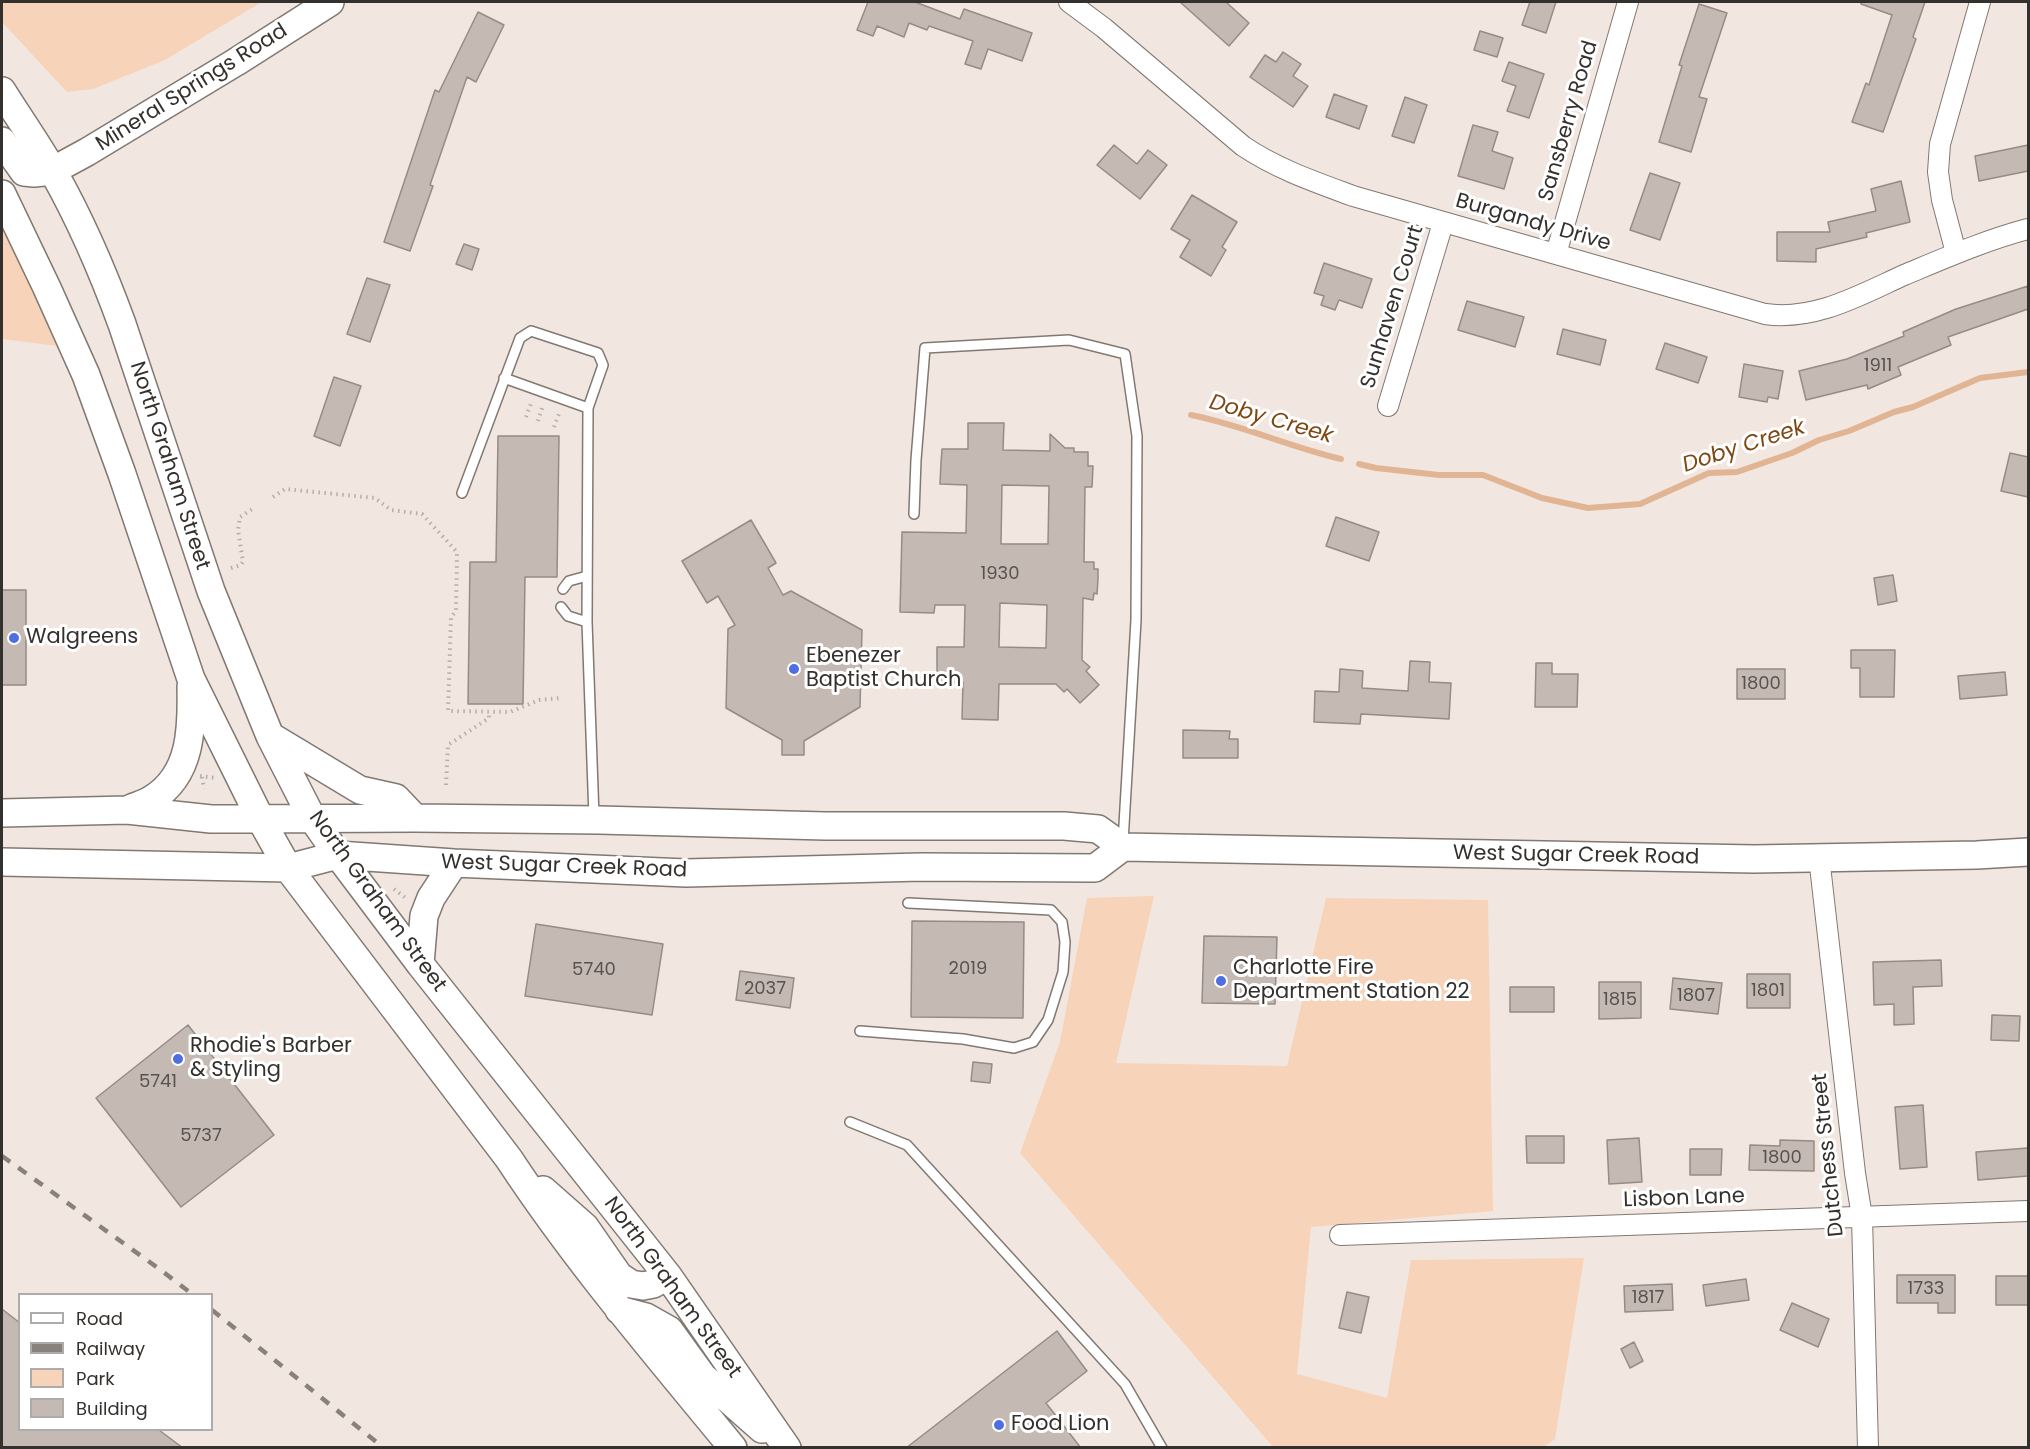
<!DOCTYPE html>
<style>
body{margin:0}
#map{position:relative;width:2030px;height:1449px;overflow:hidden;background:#f1e7e0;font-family:Poppins,sans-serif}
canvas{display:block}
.frame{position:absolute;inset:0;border:3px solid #34302d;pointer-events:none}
.legend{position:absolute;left:18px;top:1293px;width:195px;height:138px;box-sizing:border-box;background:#fff;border:2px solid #aeacab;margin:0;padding:8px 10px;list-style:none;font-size:18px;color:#34302d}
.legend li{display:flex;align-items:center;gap:12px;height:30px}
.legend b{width:30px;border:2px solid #aeacab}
</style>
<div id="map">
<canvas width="2030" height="1449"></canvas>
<div class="frame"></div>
<ul class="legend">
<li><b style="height:8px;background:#fff"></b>Road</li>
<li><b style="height:8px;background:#88817c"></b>Railway</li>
<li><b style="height:16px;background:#f7d3b9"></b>Park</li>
<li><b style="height:16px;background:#c4bab3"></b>Building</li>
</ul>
</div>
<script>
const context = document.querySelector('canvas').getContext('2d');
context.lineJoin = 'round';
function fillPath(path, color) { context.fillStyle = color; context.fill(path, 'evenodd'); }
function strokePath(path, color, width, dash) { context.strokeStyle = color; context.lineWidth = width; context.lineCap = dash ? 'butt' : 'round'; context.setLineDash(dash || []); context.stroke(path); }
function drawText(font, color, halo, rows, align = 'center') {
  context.font = font + ' Poppins,sans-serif'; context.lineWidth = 6; context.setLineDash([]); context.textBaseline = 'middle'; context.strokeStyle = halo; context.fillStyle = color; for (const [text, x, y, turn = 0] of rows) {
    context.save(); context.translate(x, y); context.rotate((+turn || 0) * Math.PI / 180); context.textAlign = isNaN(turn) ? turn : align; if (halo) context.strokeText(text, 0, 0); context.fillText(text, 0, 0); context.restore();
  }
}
fillPath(new Path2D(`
 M2,2H262L165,60L93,89L67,92L2,22Z
 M2,225L5,231L58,346L2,339Z
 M1154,896L1116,1063L1287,1066L1326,898L1488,900L1493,1211L1311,1227L1297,1374L1387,1398L1411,1260L1584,1258L1555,1439L1542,1448L1273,1447L1020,1153L1060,1042L1087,898Z`), '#f7d3b9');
strokePath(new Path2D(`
 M1191,415C1242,425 1290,447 1341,459
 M1359,464L1376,468L1439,475H1483L1542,498L1588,508L1640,504L1709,473L1737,472L1792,453L1819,440L1849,431L1894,412L1913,407L1980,378L2028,372`), '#e1b593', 6);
const building = new Path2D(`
 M868,2H915L960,19L964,9L1032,33L1022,61L988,49L981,69L965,64L973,41L929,26L927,30L909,23L904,37L877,26L873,36L857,30Z
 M1180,2H1226L1249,23L1229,46Z
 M1530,2H1556L1546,33L1522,25Z
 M1861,2H1925L1913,37L1916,39L1883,132L1852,122L1866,83L1869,85L1892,15L1861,4Z
 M1699,4L1727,13L1699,97L1707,99L1691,152L1659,142L1682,66L1679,65Z
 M478,12L504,25L476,82L467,77L430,185L433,186L410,251L384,242L435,90L439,92Z
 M1480,31L1503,38L1497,57L1474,50Z
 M1283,52L1301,64L1293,76L1308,86L1293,107L1250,77L1265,55L1276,62Z
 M1509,62L1544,74L1529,118L1507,111L1516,86L1502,81Z
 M1334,94L1367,106L1359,129L1326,117Z
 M1405,97L1427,105L1414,143L1392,136Z
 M1473,125L1498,132L1492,151L1513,158L1504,189L1458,176Z
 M1114,145L1137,164L1148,150L1167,165L1140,199L1097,165Z
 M2028,145V171L1979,181L1975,156Z
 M1650,173L1680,183L1660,240L1630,230Z
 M1901,181L1910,222L1866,233L1867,237L1816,249V262L1777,261V232H1830L1828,222L1876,211L1871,189Z
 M1192,195L1237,222L1222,247L1226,250L1211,276L1180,257L1190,240L1171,229Z
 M464,244L479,249L472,270L456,264Z
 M1324,263L1372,279L1362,308L1339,300L1335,310L1321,305L1324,296L1314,293Z
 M367,278L390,285L370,342L347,334Z
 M2028,286V309L1948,337L1951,345L1898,367L1901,375L1868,389L1867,385L1806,400L1799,371L1847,359L1904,336L1903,332L1956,309Z
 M1467,301L1524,317L1515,347L1458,330Z
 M1563,329L1606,340L1600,365L1557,354Z
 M1665,343L1707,357L1698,383L1656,369Z
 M1744,364L1783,371L1778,399L1768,397L1767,402L1739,397Z
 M334,377L361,386L340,446L314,436Z
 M968,423H1004L1003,450L1050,451V434L1065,448H1074V452H1088V466H1093L1092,487H1085L1084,562H1094V569H1098V579L1097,594L1094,593L1093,600L1083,598L1082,660L1090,667L1086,671L1099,685L1080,703L1067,689L1064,692L1056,684H999L998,720L962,719L963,682H937V647H964L965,605H935L934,613L900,612L902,532L966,533L967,485L940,484L941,463L942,449H968ZM1002,485L1049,486L1048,544H1001ZM1000,603L1047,605L1046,648L999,647Z
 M498,436H559L557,577H525L523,704H468L470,562H496Z
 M2010,453L2028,457V497L2001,491Z
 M1336,517L1379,532L1369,561L1326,546Z
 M751,520L776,563L768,568L783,595L791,591L862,630L860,707L804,741V755H782V740L726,708L728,629L735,625L718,596L707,603L682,561Z
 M1893,575L1897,601L1878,605L1874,578Z
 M2,590H26V685H2Z
 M1851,650H1895L1894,697H1860V668H1851Z
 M1410,661L1430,662L1429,682L1451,683L1449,719L1361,714L1360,724L1314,722L1315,691L1339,692L1340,669L1363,671L1362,688L1408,691Z
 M1536,663H1552V674H1578L1577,707H1535Z
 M1737,669H1785V699H1737Z
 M2005,672L2007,695L1960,699L1958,676Z
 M1183,730L1230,731L1229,739H1238V758H1183Z
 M912,921L1024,922L1023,1018L911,1017Z
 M536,924L663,944L652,1015L525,996Z
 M1204,936L1277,937L1275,1004L1202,1003Z
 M1941,960L1942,986L1913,987L1914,1024L1894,1025V1004L1874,1005L1873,962Z
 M740,971L794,978L790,1008L736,1000Z
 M1747,974H1790V1008H1747Z
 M1673,978L1722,983L1718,1014L1670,1009Z
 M1599,982H1641V1018L1599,1019Z
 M1510,987H1554V1012H1510Z
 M1992,1015L2020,1016L2019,1041L1991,1040Z
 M188,1025L274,1135L181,1207L96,1098Z
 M973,1062L992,1064L990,1083L971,1081Z
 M1923,1105L1927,1167L1900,1169L1895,1107Z
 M1526,1136H1564V1163H1527Z
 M1639,1138L1642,1182L1609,1184L1607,1140Z
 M1780,1140L1814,1141V1171L1749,1170L1750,1145L1780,1146Z
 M2028,1148V1176L1978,1180L1976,1152Z
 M1690,1149H1722L1721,1175H1690Z
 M1897,1275H1955V1313H1938V1303H1897Z
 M1996,1276H2028V1305H1996Z
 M1746,1279L1749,1300L1706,1306L1703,1285Z
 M1672,1284L1673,1310L1625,1312L1624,1286Z
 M1347,1292L1369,1297L1361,1333L1339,1328Z
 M1792,1303L1829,1319L1818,1347L1780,1330Z
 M2,1309L20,1323V1430H159L183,1448H2Z
 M1057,1331L1087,1371L1046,1403L1081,1448H906Z
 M1634,1342L1643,1361L1630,1368L1621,1349Z`);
fillPath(building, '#c4bab3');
strokePath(building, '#958c85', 1.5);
const lane = new Path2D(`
 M504,378L588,408
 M462,493L520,338L531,331L598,353L603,365L588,408L587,622L594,817
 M914,514L916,460L925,348L1069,340L1125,354L1137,436L1136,620L1123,842
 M563,589L569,581L587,576
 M561,607L568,616L587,622
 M860,1031L963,1039L1014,1048L1033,1042L1048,1020L1063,972L1065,942L1062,922L1051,910L908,903
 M850,1122L907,1145L1125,1384L1162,1448`);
const street = new Path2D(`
 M1069,2L1104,28L1243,146C1277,169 1315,182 1353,196L1765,314C1815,321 1860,295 1904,275C1945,258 1986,240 2028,229
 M1956,253L1942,200L1938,172L1940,144L1980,2
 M1556,254L1628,2
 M1388,406L1443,223
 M1819,857L1855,1173L1862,1217L1868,1448
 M1340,1235L2028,1211`);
const secondary = new Path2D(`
 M2,91C19,118 38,145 54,173C81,221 103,272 122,324L211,591L270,736L312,818L338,855L420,964L668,1276L787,1448
 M2,141L24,172L34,173L52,171L87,152L236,62L330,2
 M2,194L47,288L86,375L122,474L191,679L261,820L288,868L509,1159C576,1261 656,1354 733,1448
 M272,737L360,790L396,798L415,818
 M127,810C135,806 145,804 152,799C192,775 192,727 191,687
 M2,813L127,810L211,819L415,818L599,820L825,826H1064L1098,829L1123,847L1754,859L1977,855L2028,852
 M2,862L288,868L338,855L454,863L686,873L921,867L1095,868L1123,847
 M420,964L424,916L431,898L454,863
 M543,1190L585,1227L619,1276L631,1284L643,1286L653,1284L668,1276
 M619,1310L646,1317L669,1330L703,1377L762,1429`);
strokePath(lane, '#817872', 12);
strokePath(street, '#817872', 22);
strokePath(secondary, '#817872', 30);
strokePath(new Path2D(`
 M526,417L532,401
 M538,421L543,405
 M554,427L560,411
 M273,497L285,489L375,498L391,510L422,514L457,552L456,611L451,617L448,711L510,712L539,700L560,698
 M231,568L241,565L243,562L238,530L240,517L254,508
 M200,776L216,778
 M202,777L204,789
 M446,785L448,745L489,718V712
 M394,889L407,899`), '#b6aea8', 4, [1.5, 4.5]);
strokePath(lane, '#fff', 9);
strokePath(street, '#fff', 20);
strokePath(secondary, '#fff', 27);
strokePath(new Path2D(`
 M2,1156L158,1268L192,1294
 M212,1310L384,1448`), '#88817c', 4.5, [10, 10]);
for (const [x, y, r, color] of [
 [14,638,6,"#4e6ee2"],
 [794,669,6,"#4e6ee2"],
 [1221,981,6,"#4e6ee2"],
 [178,1059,6,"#4e6ee2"],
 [999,1425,6,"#4e6ee2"]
]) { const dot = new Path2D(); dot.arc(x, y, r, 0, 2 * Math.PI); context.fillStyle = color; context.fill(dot); strokePath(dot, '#fff', 2); }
drawText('18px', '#58524e', null, [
 ["1911",1878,366],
 ["1930",1000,574],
 ["1800",1761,684],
 ["2019",968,969],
 ["5740",594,970],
 ["2037",765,989],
 ["1801",1768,991],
 ["1807",1696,996],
 ["1815",1620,1000],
 ["5741",158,1082],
 ["5737",201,1136],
 ["1800",1782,1158],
 ["1733",1926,1289],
 ["1817",1648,1298]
]);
drawText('21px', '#34302d', '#fff', [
 ["Mineral Springs Road",192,88,-32],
 ["Sansberry Road",1569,121,-74],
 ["Burgandy Drive",1533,223,16],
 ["Sunhaven Court",1393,307,-73],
 ["North Graham Street",169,466,72],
 ["West Sugar Creek Road",1576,856,1],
 ["West Sugar Creek Road",564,867,2],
 ["North Graham Street",377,902,54],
 ["Dutchess Street",1829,1155,-96],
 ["Lisbon Lane",1684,1199,-2],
 ["North Graham Street",672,1288,54]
]);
drawText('21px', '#34302d', '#fff', [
 ["Walgreens",26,638],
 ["Ebenezer",806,657],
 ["Baptist Church",806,681],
 ["Charlotte Fire",1233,969],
 ["Department Station 22",1233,993],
 ["Rhodie's Barber",190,1047],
 ["& Styling",190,1071],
 ["Food Lion",1011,1425]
], 'left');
drawText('italic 22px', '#7f4813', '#fff', [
 ["Doby Creek",1271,420,16],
 ["Doby Creek",1744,447,-18]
]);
</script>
